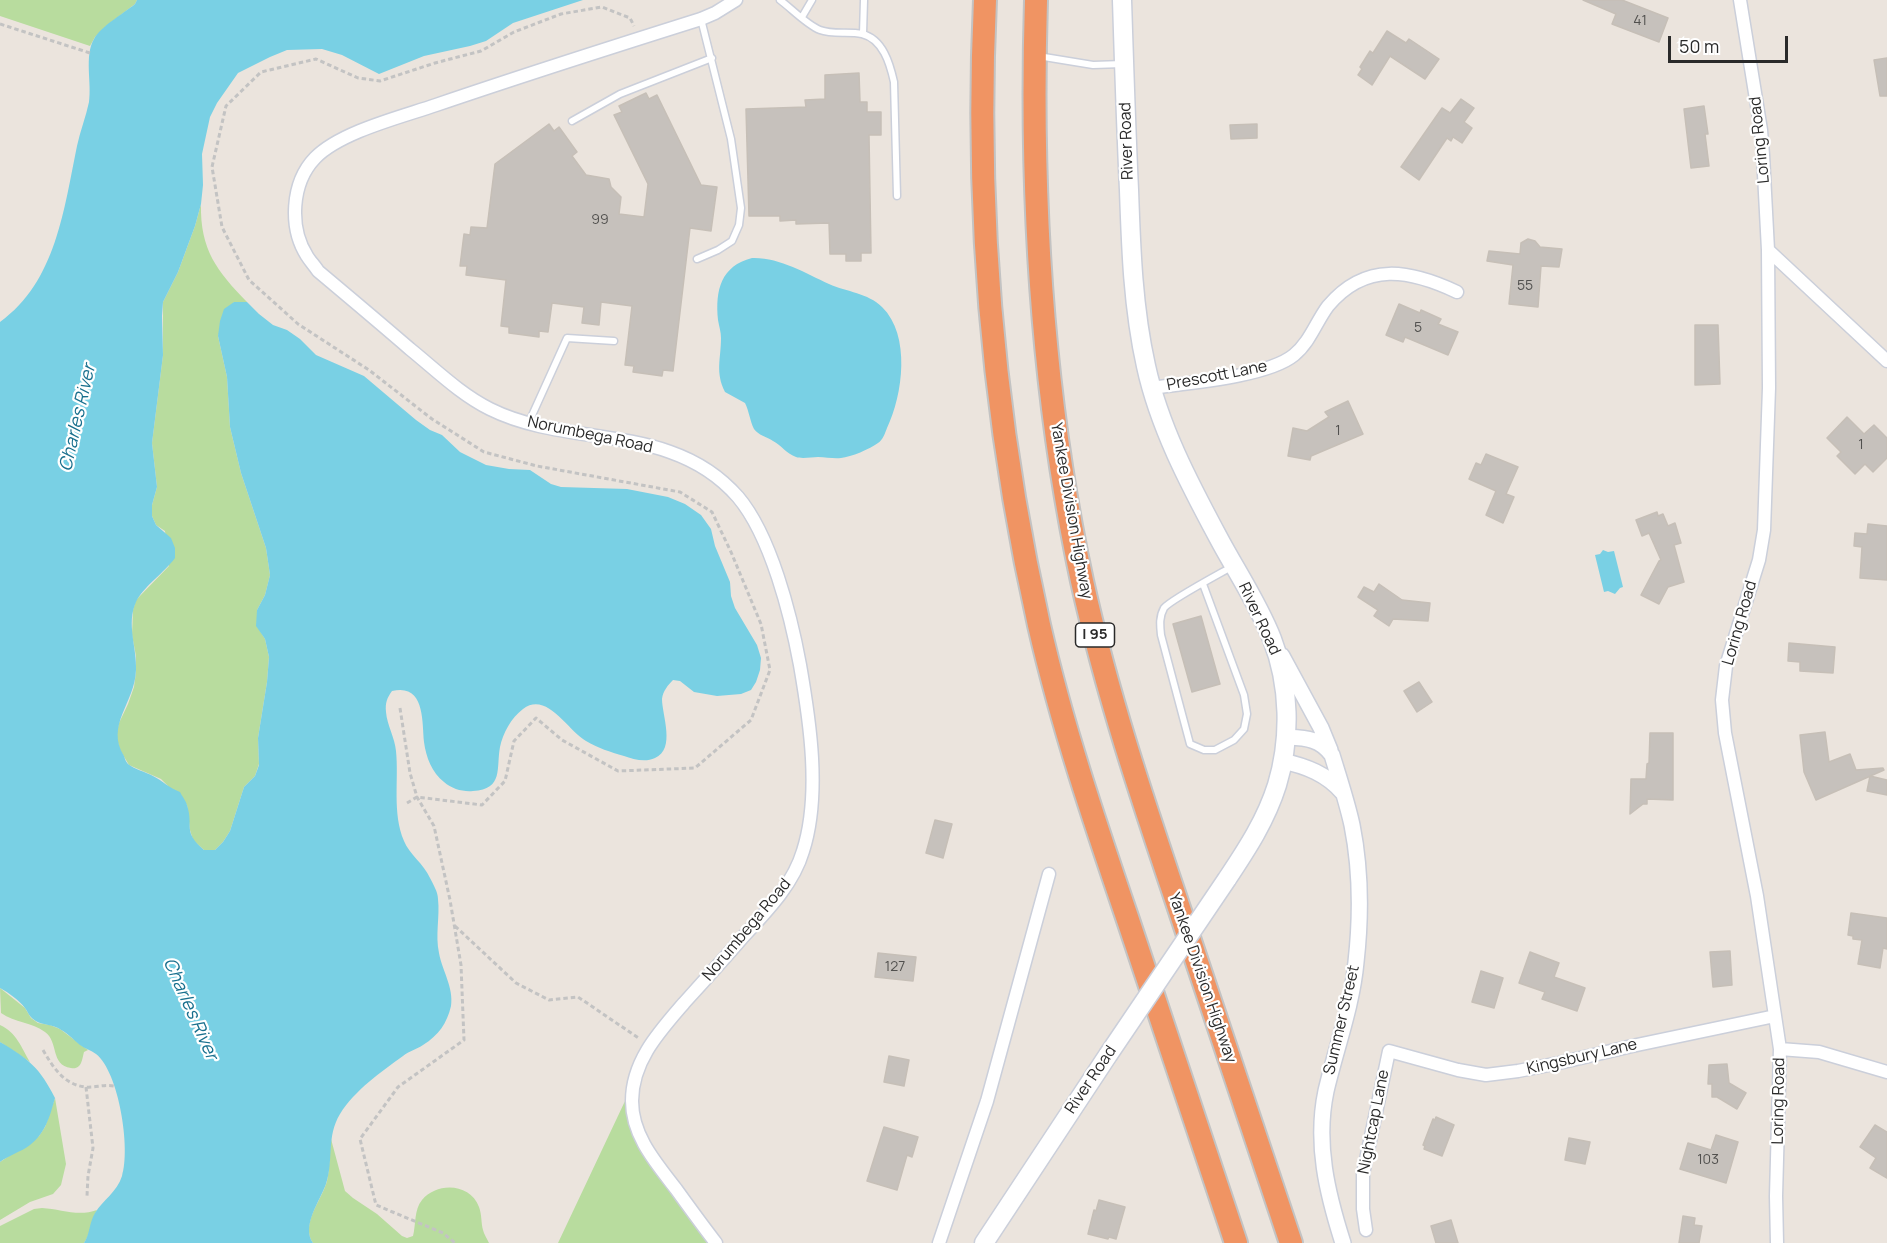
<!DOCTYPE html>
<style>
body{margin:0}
#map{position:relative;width:1887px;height:1243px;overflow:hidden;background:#ebe4dd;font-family:Manrope,sans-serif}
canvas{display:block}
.scale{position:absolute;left:1668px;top:36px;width:120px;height:27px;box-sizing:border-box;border:3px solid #2a2a2a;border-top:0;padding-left:8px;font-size:18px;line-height:21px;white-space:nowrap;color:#2a2a2a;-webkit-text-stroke:4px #fff;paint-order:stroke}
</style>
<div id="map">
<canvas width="1887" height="1243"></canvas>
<div class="scale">50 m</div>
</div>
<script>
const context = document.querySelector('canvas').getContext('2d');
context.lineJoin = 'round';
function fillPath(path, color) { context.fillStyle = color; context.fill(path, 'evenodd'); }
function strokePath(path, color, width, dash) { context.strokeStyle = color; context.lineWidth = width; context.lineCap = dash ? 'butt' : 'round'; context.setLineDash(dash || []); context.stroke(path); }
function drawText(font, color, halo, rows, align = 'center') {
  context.font = font + ' Manrope,sans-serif'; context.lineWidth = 4.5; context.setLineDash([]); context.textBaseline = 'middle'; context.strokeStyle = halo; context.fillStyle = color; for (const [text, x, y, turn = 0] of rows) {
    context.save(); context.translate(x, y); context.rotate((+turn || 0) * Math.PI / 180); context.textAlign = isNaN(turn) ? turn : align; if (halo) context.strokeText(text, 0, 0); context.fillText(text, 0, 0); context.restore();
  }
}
fillPath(new Path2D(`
 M0,0H137L135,4L105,27L95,37L90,46L0,16Z
 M201,204C200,250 217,271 247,302H234L218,336L227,377L230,427L241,473L266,548L270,575L265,595L257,610V626L265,639L269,657L267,682L258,738L259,764L255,776L244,787L230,831L223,842L215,850H204L193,840L190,830L187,805L161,779L129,765L120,750L116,736L119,723L128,704L134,687L136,672V656L132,635L133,610L136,600L169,566L165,531L156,525L152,516V505L157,487L152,443L163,355V302L178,272L195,226Z
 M0,988L25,1008L31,1018L38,1023L50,1025L60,1029L88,1050L84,1052C82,1059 82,1070 71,1068C50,1065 59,1042 45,1032C32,1022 15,1023 1,1013Z
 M0,1025C17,1033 21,1047 30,1062L0,1042Z
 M634,1082V1121L716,1243H558Z
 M55,1098L66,1164L61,1185L53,1194L30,1202L0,1220V1162L39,1136L45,1127Z
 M331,1139L345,1191L353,1198L377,1214L402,1236L407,1238L413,1236C416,1225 414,1209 422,1200C437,1182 470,1183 479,1207C482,1215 481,1223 483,1230C484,1234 487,1239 489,1243H313C300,1224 322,1200 327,1181C330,1168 329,1153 331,1139Z
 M42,1208C61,1209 78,1217 97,1210C91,1221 91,1233 84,1243H0V1226L34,1209Z`), '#b8dc9e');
fillPath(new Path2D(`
 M137,0H583L513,23L486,41L470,46L424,56L379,74L342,55L322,49L287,50L270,57L238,73L217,103L210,117L202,154L203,185L201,204L195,226L178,272L163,302L162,316L163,355L152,443L157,487L152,505V516L156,525L171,538L175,548V558C165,572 142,588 136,602C126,624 137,647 136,670C135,703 105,725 124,756C125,759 126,762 128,764C134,769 146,772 153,776C163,781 169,788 180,792C182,796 186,801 187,805C194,827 182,831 204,850H215L223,842L230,831L244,787L255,776L259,765L258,738L267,682L269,657L265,639L256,626L257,610L265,595L270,575L266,548L241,473L230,427L227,377L218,336L220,321L224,309L234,302H247L259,314L273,325L287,330L300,339L316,355L364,376L416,420L430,430L442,435L460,452L486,465L509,469L530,470L551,484L561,487L627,489L668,497L685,504L701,515L711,529L715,546L730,582L731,596L735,608L757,645L761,658L760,670L756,682L751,690L741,694L717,696L694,692L680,681L673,680C668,685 663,691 662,699C662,715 676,749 655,758C645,763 633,759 624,756C610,752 598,748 586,741C567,730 547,691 523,709C511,718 503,733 500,747C496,768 504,789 473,791C463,792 452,789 444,782C432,773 426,757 424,742C422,721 425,683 392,691C387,698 385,703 386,712C387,725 395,738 396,751C399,780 392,813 404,841C409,854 424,864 430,878C433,884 438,892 438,899C440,917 435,935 439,953C442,970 454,988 451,1006C447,1023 439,1035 423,1045C417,1049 409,1051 403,1056C381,1072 355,1090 340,1114C326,1137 334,1160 326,1184C320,1201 301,1226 313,1243H84C90,1234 89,1223 95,1213C103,1200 117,1192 122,1176C131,1149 119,1072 96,1054C91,1050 85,1049 80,1045C73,1039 66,1032 58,1028C50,1024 40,1025 33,1019C29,1016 28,1012 25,1008C19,1000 9,993 0,988V322C56,282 64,209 77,146C80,131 86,117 89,102C92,83 84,56 94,39C101,26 123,14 135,4Z
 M752,258C779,257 805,273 829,284C847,292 868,293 882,307C911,335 903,395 887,428C885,433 883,440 878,443C870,449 851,457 841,458C834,459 826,457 818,457C812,457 802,459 796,457C787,454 781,445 773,441C767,437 758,435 754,429C750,421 749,411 745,403L725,392C715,372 721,359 721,338C721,332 719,326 718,320C715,290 721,266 752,258Z
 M1603,550L1608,552L1614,551L1623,587L1620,588L1615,594L1608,591L1604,592L1595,555L1600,554Z
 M0,1042C29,1059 40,1068 55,1098C50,1116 45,1134 30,1145C21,1152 9,1155 0,1162Z`), '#79d0e4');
const building = new Path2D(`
 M1583,0H1622L1668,18L1659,42L1612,24L1616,14Z
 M1387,31L1406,43L1409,39L1439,59L1425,79L1390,56L1372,85L1358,75L1362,69L1360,67L1370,51L1373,53Z
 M1887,58V96H1880L1874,60Z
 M859,73L860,102H867V112H881V135H869L871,253H861V261H846V254H830L829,223L796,224V220L780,221V216H749L746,109L806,107L805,100L825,99V75Z
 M646,93L649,99L657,95L701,185L717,187L711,231L690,228L673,371L663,370L662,376L633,372L634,366L625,365L632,306L601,302L599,325L582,323L584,307L552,303L548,332L539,331V337L509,333V327L501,326L506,280L466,275L467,266H460L464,234L470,235L471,227L487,228L495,164L549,124L554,131L559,127L577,152L572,156L586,175L609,179L611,187L621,197L619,214L644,217L648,184L614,115L622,112L619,106Z
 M1461,99L1474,108L1464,122L1472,128L1462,143L1453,137L1451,141L1447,138L1419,180L1401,167L1442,108L1450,113Z
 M1704,106L1708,134H1705L1709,166L1691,168L1684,109Z
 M1257,124V138L1231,139L1230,125Z
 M1528,239L1535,241L1540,247L1562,249L1559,267L1541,266L1538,307L1509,304L1513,265L1487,261L1489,251L1520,254L1521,243Z
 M1399,304L1420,313L1421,310L1441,319L1438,324L1458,332L1448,355L1405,337L1403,342L1386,335Z
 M1695,325H1718L1720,384L1695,385Z
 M1348,401L1363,434L1311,456L1310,460L1288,456L1293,428L1307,431L1329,417L1325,412Z
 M1847,417L1864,434L1874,425L1887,438V458L1873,472L1865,464L1855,474L1837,456L1841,452L1827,438Z
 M1486,454L1518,467L1506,494L1514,497L1503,523L1486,515L1496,491L1469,479L1476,463L1481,465Z
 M1657,512L1658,516L1663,514L1668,526L1675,523L1681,543L1674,545L1684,582L1668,587L1659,604L1641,595L1659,561L1661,560L1649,533L1642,536L1636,520Z
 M1868,524L1887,526V580L1860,578L1862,547L1854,546L1855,533L1867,534Z
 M1379,584L1402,600L1430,603L1428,621L1393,619L1389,626L1374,616L1378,610L1358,597L1364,587L1374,592Z
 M1201,616L1220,684L1192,692L1173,624Z
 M1789,643L1835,647L1833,673L1800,671V662L1788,661Z
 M1419,682L1432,702L1417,712L1404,691Z
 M1825,732L1829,762L1850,754L1856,770L1883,768L1884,770L1816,800L1804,772L1800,735Z
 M1650,733H1673V800L1647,799V804H1643L1630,814L1631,779H1646L1647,764L1649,763Z
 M1870,776L1887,780V795L1867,791Z
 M935,820L952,824L943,858L926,853Z
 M1851,913L1887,918V949L1883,948L1880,968L1858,964L1862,940L1853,939V936L1848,935Z
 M1730,951L1732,985L1713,987L1710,952Z
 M1530,952L1559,963L1554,977L1585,988L1577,1011L1542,999L1545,992L1519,983Z
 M878,953L916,957L913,981L875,977Z
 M1481,971L1503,978L1494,1008L1472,1002Z
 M889,1056L909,1060L904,1086L884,1082Z
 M1727,1064L1729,1083L1746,1093L1737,1109L1717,1097H1712V1084H1708L1709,1065Z
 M1436,1117L1454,1125L1442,1156L1424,1149L1425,1146L1423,1145L1433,1119L1435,1120Z
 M1875,1125L1887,1132V1178L1870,1168L1876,1158L1860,1147Z
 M884,1127L918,1137L912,1157L907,1155L897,1190L867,1181Z
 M1716,1135L1738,1142L1726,1183L1680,1169L1688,1143L1711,1150Z
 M1569,1138L1590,1142L1585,1164L1565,1160Z
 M1099,1200L1125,1207L1116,1239L1109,1237L1108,1239L1088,1234L1094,1210L1096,1211Z
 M1683,1216L1695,1218L1694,1225L1702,1226L1699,1243H1679Z
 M1451,1220L1458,1243H1436L1431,1226Z`);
fillPath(building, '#c6c1bc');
strokePath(building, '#c6bfb7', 1.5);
const service = new Path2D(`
 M780,0C792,9 807,25 820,30C833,35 849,31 862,34C883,39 890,64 894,82L897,196
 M802,17L812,0
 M863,34L864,0
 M1038,56L1093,65L1123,64
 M572,121L620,94L712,58
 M697,259L718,250L732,241L739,225L741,208L731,139L701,19
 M529,422L567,338L614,341
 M1203,584L1244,695L1247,714L1244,729L1234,740L1215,750H1204L1190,744L1161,635C1160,625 1159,617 1164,608C1170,600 1221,573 1233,566`);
const minor = new Path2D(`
 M1740,0L1761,130L1763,155L1768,250L1769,388L1764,530L1759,560L1726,666L1722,700L1725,733L1757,896L1780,1049L1776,1196L1777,1243
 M1768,250L1887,361
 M1151,388C1187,383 1267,377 1294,355C1310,342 1316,322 1328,306C1366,261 1410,270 1457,292
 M1780,1049L1819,1052L1887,1072
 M1366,1230L1363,1209V1174L1389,1051L1458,1070L1486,1075L1518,1071L1559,1063L1632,1046L1775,1016
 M716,1243C702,1225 689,1207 676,1189C656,1163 632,1136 632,1101C632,1061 659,1032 684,1003C703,982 723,960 742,938C766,912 793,885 803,851C821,795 810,722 800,665C791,616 771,536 738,497C672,421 570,449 490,409C460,394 436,370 410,349C380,323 349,297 318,271C315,266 310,261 307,256C289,228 291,183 315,158C340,132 401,117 436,105C524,75 612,47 701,19L715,13L736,0
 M939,1243L987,1101L1049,874`);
const tertiary = new Path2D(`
 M1282,656L1321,728L1330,750
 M1286,737C1305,738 1320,738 1332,755C1339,778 1347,802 1352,825C1361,870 1361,917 1356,962C1352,1006 1336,1048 1326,1091C1315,1143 1327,1193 1343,1243
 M1282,761C1306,766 1327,774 1343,793`);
const secondary = new Path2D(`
 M1122,0C1124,63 1126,127 1129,190C1131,249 1133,308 1146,366C1159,426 1189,483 1218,537C1236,571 1258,603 1272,639C1290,685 1291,739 1277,785C1266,820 1247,849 1227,879
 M984,1243L1108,1055`);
const motorway = new Path2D(`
 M985,0C975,210 993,420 1039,625C1062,726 1095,823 1128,920C1164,1028 1200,1135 1236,1243
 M1036,0C1030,196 1041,390 1082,581C1107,695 1144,804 1181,914C1218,1024 1254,1133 1291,1243`);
strokePath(service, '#cbcfda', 9);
strokePath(minor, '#cbcfda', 15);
strokePath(tertiary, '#cbcfda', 18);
strokePath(secondary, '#cbcfda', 21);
strokePath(motorway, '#c3c3c3', 26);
strokePath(new Path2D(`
 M0,24L90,53
 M400,708L410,773L417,797L434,826L450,900L461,965L464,1040L398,1087L360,1139L376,1205L443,1233L455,1243
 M407,803L417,797L482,805L505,781L514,741L536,718L562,740L618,771L695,768L751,720L770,670L761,624L731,552L712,512L680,492L537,466L484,452L432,419L369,370L298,324L249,280L222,227L212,167L226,106L261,72L316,59L358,78L380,81L435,63L481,51L514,32L561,14L602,7L630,18L634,26
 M455,926L516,983L549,1000L578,997L640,1039
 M43,1050C53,1067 63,1084 85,1087C95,1088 104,1084 114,1086
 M86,1087L93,1148L88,1176L87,1196`), '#c3c3c3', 3, [4.5, 3]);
strokePath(service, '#fff', 6);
strokePath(minor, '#fff', 12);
strokePath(tertiary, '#fff', 15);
strokePath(secondary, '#fff', 18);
strokePath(motorway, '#f09463', 22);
const secondaryBridge = new Path2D(`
 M1108,1055L1227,879`);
strokePath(secondaryBridge, '#cbcfda', 21, []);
strokePath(secondaryBridge, '#fff', 18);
drawText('14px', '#51504e', null, [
 ["41",1640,21],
 ["99",600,220],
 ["55",1525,286],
 ["5",1418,328],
 ["1",1338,431],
 ["1",1861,445],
 ["127",895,967],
 ["103",1708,1160]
]);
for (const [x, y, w] of [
 [1095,635,39]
]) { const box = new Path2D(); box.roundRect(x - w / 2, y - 12, w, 24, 4.5); context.fillStyle = '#fff'; context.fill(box); strokePath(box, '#2a2a2a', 1.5); }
drawText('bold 15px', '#2a2a2a', null, [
 ["I 95",1095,635]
]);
drawText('16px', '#2a2a2a', '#fff', [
 ["Loring Road",1760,140,-96],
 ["River Road",1127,141,-92],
 ["Prescott Lane",1217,376,-11],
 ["Norumbega Road",590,435,12],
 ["Yankee Division Highway",1071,511,80],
 ["River Road",1259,619,65],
 ["Loring Road",1740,623,-74],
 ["Norumbega Road",747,930,-50],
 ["Yankee Division Highway",1202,978,71],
 ["Summer Street",1342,1020,-77],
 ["Kingsbury Lane",1582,1057,-13],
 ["River Road",1091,1080,-56],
 ["Loring Road",1779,1101,-89],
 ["Nightcap Lane",1374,1122,-79]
]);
drawText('italic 18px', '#19708e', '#fff', [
 ["Charles River",78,418,-77],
 ["Charles River",190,1009,66]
]);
</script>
